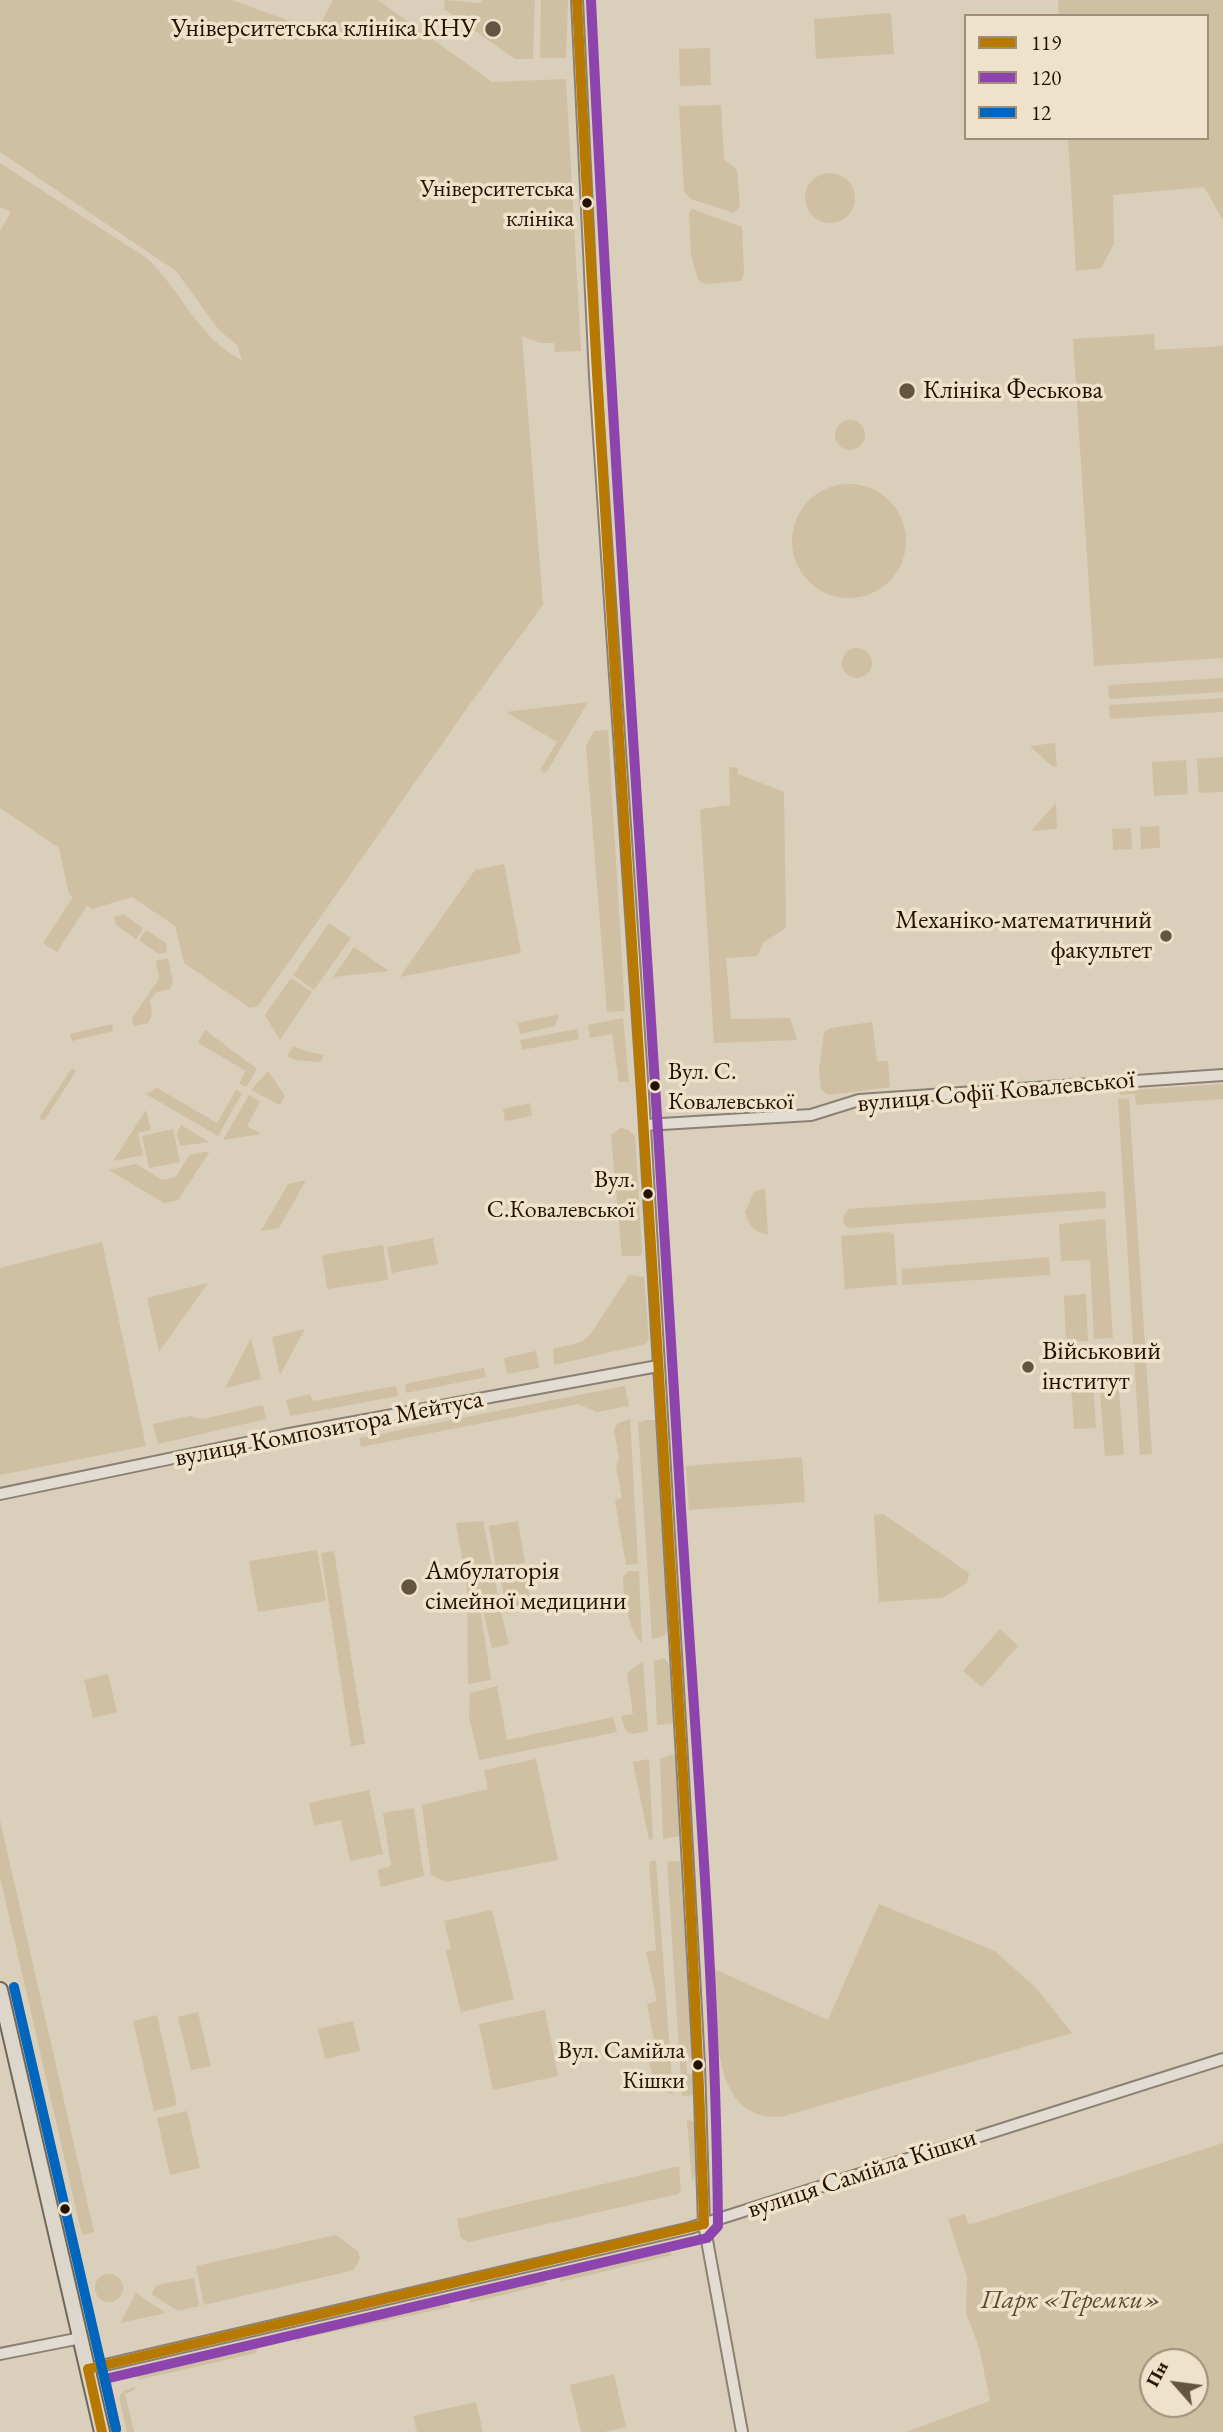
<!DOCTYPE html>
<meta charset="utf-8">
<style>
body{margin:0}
#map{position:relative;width:1223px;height:2432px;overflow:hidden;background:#dacfba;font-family:"EB Garamond",serif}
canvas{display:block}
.legend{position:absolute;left:964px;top:14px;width:245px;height:126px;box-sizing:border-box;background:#efe2ca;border:2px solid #9e8e7a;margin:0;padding:9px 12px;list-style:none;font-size:21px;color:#251101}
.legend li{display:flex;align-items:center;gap:14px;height:35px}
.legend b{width:35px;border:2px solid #9e8e7a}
.north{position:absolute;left:1139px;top:2348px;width:70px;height:70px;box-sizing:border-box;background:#efe2ca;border:2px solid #9e8e7a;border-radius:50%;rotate:298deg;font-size:19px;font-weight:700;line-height:28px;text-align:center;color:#251101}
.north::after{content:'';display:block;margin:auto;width:24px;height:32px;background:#645442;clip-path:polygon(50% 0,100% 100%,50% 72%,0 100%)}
</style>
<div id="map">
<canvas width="1223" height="2432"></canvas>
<ul class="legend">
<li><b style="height:9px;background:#b87900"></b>119</li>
<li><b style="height:9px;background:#8e44ad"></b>120</li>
<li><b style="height:9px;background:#0065bd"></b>12</li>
</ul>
<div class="north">Пн</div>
</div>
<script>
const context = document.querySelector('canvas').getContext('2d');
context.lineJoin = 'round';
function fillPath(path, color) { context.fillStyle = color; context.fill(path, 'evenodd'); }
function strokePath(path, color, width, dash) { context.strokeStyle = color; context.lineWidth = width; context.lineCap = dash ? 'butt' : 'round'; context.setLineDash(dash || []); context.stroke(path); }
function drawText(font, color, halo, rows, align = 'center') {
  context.font = font + ' "EB Garamond",serif'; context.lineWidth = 7; context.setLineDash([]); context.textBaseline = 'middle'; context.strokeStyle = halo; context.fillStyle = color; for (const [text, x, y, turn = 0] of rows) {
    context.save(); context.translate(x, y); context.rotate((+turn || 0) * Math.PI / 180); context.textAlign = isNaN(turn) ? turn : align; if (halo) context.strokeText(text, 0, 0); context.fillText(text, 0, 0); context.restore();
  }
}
fillPath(new Path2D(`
 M0,0H232L317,31L333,0H378L492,82L566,79L581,351L555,352L554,343H540L522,336L543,605L470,704L258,1006L250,1008L184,963L175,926L132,897L92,909L87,906L57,952L43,943L73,897L69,894L59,848L0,808V231L11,212L0,207V163L148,259C181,291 200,340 242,360L237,345L219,330L176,271L0,152Z
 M445,0L481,3L482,0H535L533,59H515L444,9Z
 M541,0H568L566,58H540Z
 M1058,0H1223V220L1204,187L1113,195L1114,244L1101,268L1076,271L1068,138H1207V16H1059Z
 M891,13L894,54L816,59L814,19Z
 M710,48L711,85L680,86L679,49Z
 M721,105L724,159L737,170L740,206L734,213L691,199L684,191L679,106Z
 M805 198a25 25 0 1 1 50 0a25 25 0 1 1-50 0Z
 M692,209L742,227L744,274L741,281L705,284L698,280L691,254L689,213Z
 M1154,334L1155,350L1223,346V658L1094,666L1073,339Z
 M835 435a15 15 0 1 1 30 0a15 15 0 1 1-30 0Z
 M792 541a57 57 0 1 1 114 0a57 57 0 1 1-114 0Z
 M842 663a15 15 0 1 1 30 0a15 15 0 1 1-30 0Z
 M1223,678V692L1109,699L1108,685Z
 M1223,698V712L1110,719L1109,705Z
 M588,702L546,773L540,770L557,742L506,712Z
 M608,730L625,1011L607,1012L586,746L594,731Z
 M1055,743L1057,766L1053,767L1030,746Z
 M1223,757V792L1199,793L1197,759Z
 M1186,760L1188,794L1154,796L1152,762Z
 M729,767L738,768V774L784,792L786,928L764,942L757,956L726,958L731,1019L790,1018L797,1040L714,1043L700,809L730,805Z
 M1056,803L1057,829L1031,831Z
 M1159,826L1160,848L1141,849L1140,827Z
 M1131,828L1132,849L1113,850L1112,829Z
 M504,864L521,953L400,977L475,870Z
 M123,914L143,928L136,939L116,925L114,917Z
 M329,923L351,938L314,990L293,975Z
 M146,930L166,943L167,952L159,954L139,940Z
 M354,947L389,971L333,977Z
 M168,958L173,982L170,989L157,992L150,1000L152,1014L148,1023L134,1026L132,1018L159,979L156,961Z
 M291,978L312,992L280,1040L265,1015Z
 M559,1014L555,1026L520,1034L518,1023Z
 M623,1018L629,1082H619L612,1034L590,1038L588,1025Z
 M872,1022L877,1061H888L890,1087L829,1095L821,1090L819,1070L824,1032L831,1028Z
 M112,1024L113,1031L72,1041L70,1034Z
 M577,1029L579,1039L522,1050L520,1040Z
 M205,1030L257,1069L246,1087L239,1083L246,1071L198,1043Z
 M294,1046L305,1051L324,1055L320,1062L296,1060L287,1056Z
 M72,1068L76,1071L44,1121L39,1118Z
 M268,1071L285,1096L280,1105L251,1090Z
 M1223,1084V1099L1136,1105L1135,1094L1120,1095V1091Z
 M157,1088L217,1123L236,1090L242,1093L218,1136L146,1094Z
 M249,1095L260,1102L247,1126L261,1134L223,1140Z
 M1129,1098L1152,1454L1140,1455L1118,1099Z
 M530,1103L532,1116L505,1121L503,1109Z
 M146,1110L151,1130L138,1133L143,1155L113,1161Z
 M181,1125L209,1142L180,1146L177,1133Z
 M621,1128L629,1130L635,1136L642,1252L640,1256H622L611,1135Z
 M173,1129L180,1162L149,1168L142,1136Z
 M210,1151L178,1200L164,1203L109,1170L136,1164L162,1180L176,1177L189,1155Z
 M306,1180L279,1228L261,1231L288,1184Z
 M765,1188L768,1234C754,1233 749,1225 745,1212L754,1192Z
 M1105,1191L1106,1208L849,1228L844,1224L843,1216L849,1209Z
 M1105,1219L1113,1338L1094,1339L1090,1260L1061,1261L1059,1224Z
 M889,1232L894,1235L897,1285L845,1289L841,1236Z
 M433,1238L438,1264L392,1273L387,1247Z
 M102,1242L146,1446L0,1475V1268Z
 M383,1245L388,1280L327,1289L322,1255Z
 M1049,1257L1050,1275L902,1285V1269Z
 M629,1275L644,1277L649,1340L646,1344L554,1365L553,1349L581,1342L590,1335Z
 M208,1283L159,1352L147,1298Z
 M1086,1294L1088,1341L1066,1342L1064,1296Z
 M305,1329L280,1375L272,1337Z
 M251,1338L261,1379L225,1388Z
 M536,1351L539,1368L507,1374L504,1358Z
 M484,1368L486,1377L406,1393L405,1384Z
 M1118,1378L1124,1455L1105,1456L1099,1380Z
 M1093,1381L1096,1428L1074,1429L1071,1383Z
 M396,1386L398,1396L290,1416L286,1400L310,1394L313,1401Z
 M625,1386L629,1406L597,1412L578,1404L361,1447L359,1438Z
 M263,1405L266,1419L158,1444L153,1424L190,1416L203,1419Z
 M630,1419L638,1564L626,1565L615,1500L622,1498L616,1466L619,1459L614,1430L618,1423Z
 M646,1420H657L670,1626L664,1636L652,1639L638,1423Z
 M802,1457L805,1502L689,1510L686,1466Z
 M883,1514L969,1573L967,1583L942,1598L879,1602L874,1515Z
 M483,1521L498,1596L479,1602L491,1680L468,1684L467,1586L456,1523Z
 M518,1521L525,1563L496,1567L489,1526Z
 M317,1550L326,1601L258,1612L249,1561Z
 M334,1551L365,1744L351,1746L321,1553Z
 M525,1570L532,1610L507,1614L500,1574Z
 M628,1571H639L642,1643C629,1632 623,1596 623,1577Z
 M498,1599L509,1644L492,1648L481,1603Z
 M1000,1629L1018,1646L982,1687L963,1671Z
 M664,1658L670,1666L674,1723L657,1725L654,1661Z
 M643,1661L648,1731L632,1734L626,1731L621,1716L633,1714L627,1673Z
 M108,1674L117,1712L93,1718L84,1680Z
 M497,1686L507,1740L613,1717L617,1732L479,1760L469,1716L470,1693Z
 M672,1754L676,1757L679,1836L663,1839L660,1759Z
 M536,1759L558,1860L446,1882L431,1875L422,1805L488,1789L484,1770Z
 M649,1759L653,1839L649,1840L633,1762Z
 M369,1790L383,1854L350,1861L341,1820L314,1826L309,1803Z
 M414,1808L424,1876L381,1887L378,1870L391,1866L383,1813Z
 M0,1820L94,2232L82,2235L0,1877Z
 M651,1861H656L673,2094L656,2090L649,2061L658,2059L647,2004L657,2001L646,1952L656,1950L649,1865Z
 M680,1861L693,2057L686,2058L687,2074H693L694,2095L682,2096L667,1862Z
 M879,1904L995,1951L1037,1989L1072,2033L781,2117C707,2121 718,2020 714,1969L828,2020Z
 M492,1910L514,1999L461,2012L446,1951L451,1949L444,1921Z
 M545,2010L558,2076L493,2090L479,2024Z
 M198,2012L211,2066L191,2070L178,2017Z
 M157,2015L177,2105L154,2111L133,2021Z
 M353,2021L360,2051L325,2059L318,2029Z
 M187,2111L200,2168L170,2175L157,2118Z
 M687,2120L695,2122L696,2174L692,2181Z
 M1223,2143V2432H906L990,2401L979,2347L966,2313L967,2277L948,2219L965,2214L969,2225ZM1195,2362V2404H1153V2362Z
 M679,2166L681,2190L678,2194L468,2242L461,2238L457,2219Z
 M336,2235L358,2251L360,2258L354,2270L204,2305L196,2266Z
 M668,2248L672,2255L560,2282L561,2274Z
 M95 2288a14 14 0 1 1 28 0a14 14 0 1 1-28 0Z
 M194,2278L199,2306L178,2311L151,2294L157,2285Z
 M541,2279L548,2284L469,2303L473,2294Z
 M136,2293L166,2313L120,2323Z
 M445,2300L451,2307L304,2338L296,2343L297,2340L319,2330Z
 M257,2348L256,2353L138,2380L137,2376Z
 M614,2374L626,2427L604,2432H581L570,2385Z
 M135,2387V2390L125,2394L134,2432H127L119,2397L123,2391Z
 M476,2402L483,2432H417L413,2416Z`), '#cfbfa3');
const minor = new Path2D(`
 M577,0L595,377L643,1094L681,1740L699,2065L704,2224L742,2432
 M645,1125L811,1115L859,1100L1223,1075
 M0,1494L284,1435L658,1366
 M0,2354L81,2338
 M88,2369L690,2228L1223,2059`);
const major = new Path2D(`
 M0,1990L102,2432`);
strokePath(minor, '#8a8174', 14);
strokePath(major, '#70675b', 18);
strokePath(minor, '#e2dcd2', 10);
strokePath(major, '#ddd6ca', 14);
strokePath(new Path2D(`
 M577,0C602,514 639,1028 669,1542C683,1769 697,1996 704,2224
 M88,2369L704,2224
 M88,2369L102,2432`), '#b87900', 10);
strokePath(new Path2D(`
 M116,2429L105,2379L707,2238L718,2226C716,1988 696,1748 681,1510C652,1007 615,504 591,0`), '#8e44ad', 10);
strokePath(new Path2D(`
 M14,1987L116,2429`), '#0065bd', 10);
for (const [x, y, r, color] of [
 [493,29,9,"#645442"],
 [587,203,6,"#251101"],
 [907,391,9,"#645442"],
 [1166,936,7,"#645442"],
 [655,1086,6,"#251101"],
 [648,1194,6,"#251101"],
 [1028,1367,7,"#645442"],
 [409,1587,9,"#645442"],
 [698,2065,6,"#251101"],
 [65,2209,6,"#251101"]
]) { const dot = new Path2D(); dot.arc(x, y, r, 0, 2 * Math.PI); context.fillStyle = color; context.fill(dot); strokePath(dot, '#efe2ca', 2.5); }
drawText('24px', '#251101', '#efe2ca', [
 ["Університетська",574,189],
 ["клініка",574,219],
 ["Вул. С.",668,1072,"left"],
 ["Ковалевської",668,1102,"left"],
 ["Вул.",635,1180],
 ["С.Ковалевської",635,1210],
 ["Вул. Самійла",685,2051],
 ["Кішки",685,2081]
], 'right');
drawText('26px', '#251101', '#efe2ca', [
 ["Університетська клініка КНУ",477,29,"right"],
 ["Клініка Феськова",923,391],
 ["Механіко-математичний",1152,921,"right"],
 ["факультет",1152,951,"right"],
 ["Військовий",1042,1352],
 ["інститут",1042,1382],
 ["Амбулаторія",425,1572],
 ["сімейної медицини",425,1602]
], 'left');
drawText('26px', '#251101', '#efe2ca', [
 ["вулиця Софії Ковалевської",996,1092,-5],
 ["вулиця Композитора Мейтуса",329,1429,-11],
 ["вулиця Самійла Кішки",862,2174,-18]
]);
drawText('italic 26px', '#5d4933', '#efe2ca', [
 ["Парк «Теремки»",1071,2301]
]);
</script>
